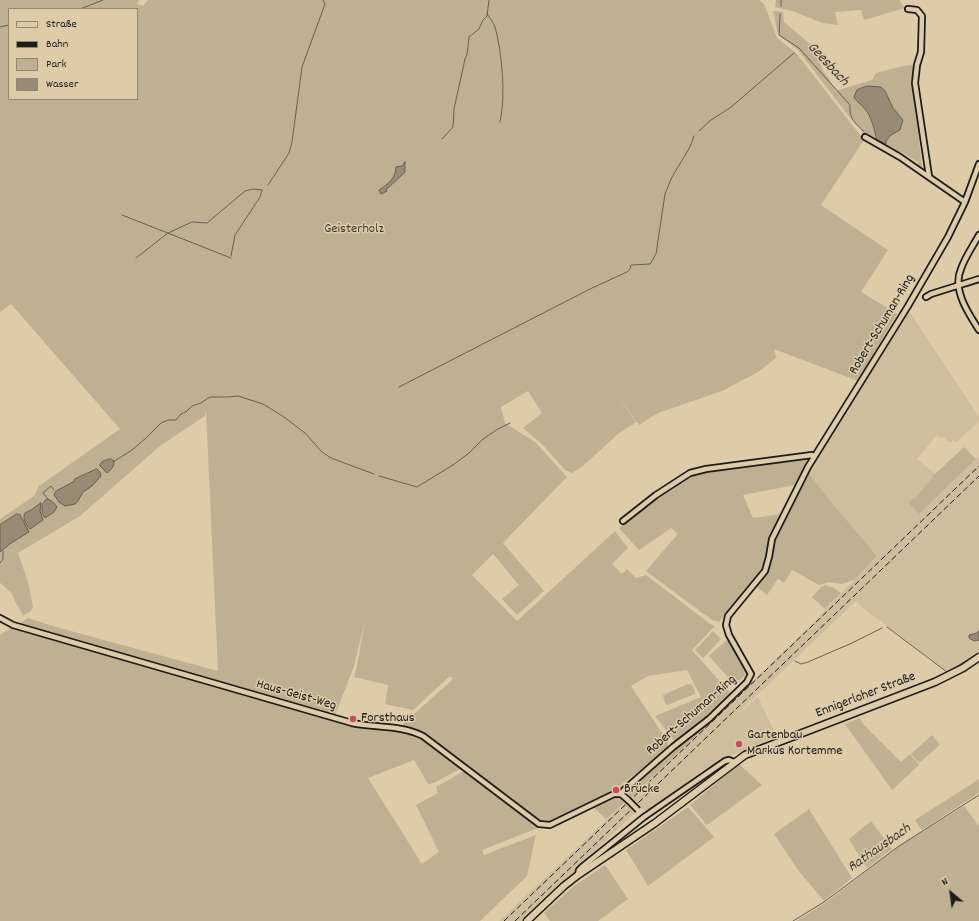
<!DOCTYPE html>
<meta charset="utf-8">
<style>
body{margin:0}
#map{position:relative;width:979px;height:921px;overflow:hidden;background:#decca9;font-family:Dekko,sans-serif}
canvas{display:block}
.legend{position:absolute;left:8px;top:8px;width:130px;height:92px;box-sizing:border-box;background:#decca9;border:1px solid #908671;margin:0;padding:5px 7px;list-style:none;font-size:12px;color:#1c1c1c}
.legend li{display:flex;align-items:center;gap:8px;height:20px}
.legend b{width:20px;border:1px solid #908671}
.north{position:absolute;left:931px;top:873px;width:40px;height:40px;-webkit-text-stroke:3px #decca9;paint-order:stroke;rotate:331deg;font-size:11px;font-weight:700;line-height:16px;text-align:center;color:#1c1c1c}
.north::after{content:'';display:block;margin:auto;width:14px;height:18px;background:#1c1c1c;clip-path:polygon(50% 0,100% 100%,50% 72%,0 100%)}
</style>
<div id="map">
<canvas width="979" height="921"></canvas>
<ul class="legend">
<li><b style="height:5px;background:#decca9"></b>Straße</li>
<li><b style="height:5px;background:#1c1c1c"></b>Bahn</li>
<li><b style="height:11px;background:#bfb092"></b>Park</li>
<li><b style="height:11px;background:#978b75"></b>Wasser</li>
</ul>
<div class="north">N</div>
</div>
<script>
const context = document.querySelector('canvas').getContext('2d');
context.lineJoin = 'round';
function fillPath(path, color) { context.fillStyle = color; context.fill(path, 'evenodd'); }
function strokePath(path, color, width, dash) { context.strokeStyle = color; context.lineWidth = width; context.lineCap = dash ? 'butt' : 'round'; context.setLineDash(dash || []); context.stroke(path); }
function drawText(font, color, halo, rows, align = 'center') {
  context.font = font + ' Dekko,sans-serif'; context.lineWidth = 3; context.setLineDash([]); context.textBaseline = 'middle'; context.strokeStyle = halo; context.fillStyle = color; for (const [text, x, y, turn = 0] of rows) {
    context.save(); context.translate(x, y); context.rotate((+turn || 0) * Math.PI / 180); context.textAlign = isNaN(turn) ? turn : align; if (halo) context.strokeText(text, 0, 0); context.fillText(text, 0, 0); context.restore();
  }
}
fillPath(new Path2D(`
 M909,311L979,417V421L957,442L953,440L950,443L943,437L941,438L937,435L917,459L935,474L916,497L908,502L919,514L979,456V651L947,671L863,608L856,601L732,719L758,697L777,737L732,755L703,770L647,811L640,808L522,921H499L700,732L818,618L877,556L832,503L808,472L821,447Z`), '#cfbe9e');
fillPath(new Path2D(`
 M0,0H139L137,4L143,6L148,0H759L764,4L777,38L796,53L864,140L821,205L888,250L861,292L897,314L858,381L774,349L776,358L758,372L722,391L658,413L639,425L612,388L636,422L618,434L583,466L572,473L565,470L543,445L523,428L542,413L528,391L501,407L505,423L535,442L567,477L503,543L544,591L517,615L502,599L519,585L493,554L472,575L517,621L615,531L628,548L612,564L622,574L627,569L636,578L646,575L709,623L715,626L692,650L731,694L706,718L675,742L655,716L701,697L687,670L648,676L631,686L668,742V748L617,788L549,823H542L425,734L415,729L403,726V724L453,679L450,676L413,710L385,704L388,685L354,677L356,670L365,622L353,669L335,715L18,625L28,618L56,627L218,671L206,410L205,416L160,446L80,516L18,553L29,585L33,608L29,612L23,616L11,593L1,583L0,584V552L11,543L22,536C23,528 25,519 17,514L0,525V519L34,496L39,486L120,429L11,304L0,312ZM9,9H137V99H9Z
 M776,0H899L905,8L864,20L861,10L835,12L838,25L823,23L792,11L775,7Z
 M773,11L783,12L784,22L809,43L819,61L823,71L828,77L836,91L872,80L876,73L903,66L910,65L914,66L913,83L922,168L919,167L918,162L901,152L898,153L866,135L847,114L798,50L781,37L777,31ZM867,86L881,87L885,91L893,108L903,120L900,130L891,135L886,141L877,140L870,117L857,90Z
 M964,447L976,459L919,514L908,502L916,497L935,474Z
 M809,457L795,485L743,495L753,518L781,514L770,538L767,557L763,569L719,622L712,620L646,571L678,534L671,528L639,550L619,528L658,496L691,475Z
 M808,472L832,503L877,556L854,580L841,584L829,582L819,585L792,570L784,583L778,579L767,595L755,586L767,571L774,539Z
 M825,585L832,587L841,593L825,609L812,597L821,587Z
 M0,616L5,619L12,628L14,627L336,721L365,728L392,731L412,734L422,739L460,769L434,783L428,784L414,760L368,778L422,864L439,852L416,805L438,793L436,787L464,771L538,828L482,850L484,855L536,835L527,876L480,921H0V635L11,628L0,622Z
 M713,631L721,639L703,658L695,650Z
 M729,638L747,673L741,679L733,683L709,656Z
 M688,684L693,686L695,692V694L667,705L665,703L663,695Z
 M860,718L863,724L901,762L910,754L919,765L892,790L845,724Z
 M699,729L700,732L631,797L627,791L629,789Z
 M932,735L940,745L919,763L911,754Z
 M739,764L762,785L707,825L690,805Z
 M979,779V793L922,830L915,820Z
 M615,796L620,798L625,802L606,819L593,807Z
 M964,806L979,826V921H796L825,903L899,846Z
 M688,807L714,837L648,886L626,850Z
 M809,809L852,878L824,901L798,870L774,834Z
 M871,821L892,849L867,868L849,839Z
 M605,865L628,899L598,921H550L544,913L574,886Z`), '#bfb092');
const water = new Path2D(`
 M867,86L881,87L885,91L893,108L903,120L900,130L891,135L886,141V144L877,140C874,130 872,117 865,109C862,104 857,103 854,97L857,90Z
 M405,162V172L388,188L386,189L387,191L381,194L379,190C388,184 396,178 396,167L402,166Z
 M111,459L114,461C114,467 111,470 107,473L100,466V464L103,461Z
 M97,469L100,472L101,476L92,486L83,492L78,501L75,504L65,506L59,502L54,495L56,491L73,482L75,479Z
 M47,499C52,500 54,503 57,507L54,512L45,518L42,513V505Z
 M41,503L40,511L43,520L30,529C26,525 22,518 25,513L31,510Z
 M17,514L20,515L29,532L11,543L0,552V525Z
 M979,631V640L974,641L969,638V635L977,633Z`);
fillPath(water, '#978b75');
strokePath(water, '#665f51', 1);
strokePath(new Path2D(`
 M781,0V6
 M80,9L103,0
 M487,14C490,18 493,22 495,27C502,51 506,98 500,122
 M780,14L779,35L799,48L850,105C849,120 855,122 864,132
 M0,27L9,25
 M699,131L711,120L730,108L794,53
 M442,139L453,127L454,109L465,59L467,55L469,37L479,29L483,20L487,16L489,0
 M268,185L289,153L292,142L302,67L325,4L323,0
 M122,215L231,258
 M136,258L168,233L192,222L207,223L245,191L253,189L262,190L260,197L235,235L231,256
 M399,387L592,288L627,272L630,269L631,265L650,264L656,254L665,194L672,177L690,147L694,136
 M113,462L132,450L146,438L161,423L168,420H176L181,414L187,411L192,406L201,403L208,398L211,397H228L238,396L263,404L284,417L305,433L322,452L331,458L374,474
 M379,476L417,487L453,465L469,453L483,439L498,429L510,423
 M48,499L43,493L51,486L54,490
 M0,563L3,559V551
 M887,627L947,672L979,653
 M795,661L801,664L808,662L852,643L882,628
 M909,689L943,674
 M465,771L538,826
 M793,921L824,902L899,846L979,795`), '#665f51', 1);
const street = new Path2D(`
 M908,9L917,10L922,16L921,52L917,65L915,83L929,176
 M865,137L900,157L965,202
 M979,235C973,246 965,257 961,269C952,289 968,313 979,330
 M926,297L931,294L979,279
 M623,521L656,495L690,473L706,469L812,455L814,456
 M0,618L13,625L352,723C376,728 401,725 423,736L539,824L550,825L614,794H621L628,800
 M621,794L624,790L673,747L709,719L747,682L751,674L729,635L726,625L728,616L765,571L769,557L772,539L808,467L908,306L948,237L965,202L979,164
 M578,875L579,870L582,867L644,817L725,761L729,760L734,762`);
const secondary = new Path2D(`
 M527,921L564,886L578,875L655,823L745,755L935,682L963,668L979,657`);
strokePath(street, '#1c1c1c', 8);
strokePath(secondary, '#1c1c1c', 9);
strokePath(street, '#decca9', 4.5);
strokePath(secondary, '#decca9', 6);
strokePath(new Path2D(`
 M504,921L979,466
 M515,921L979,476`), '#1c1c1c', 1, [6, 3]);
const streetBridge = new Path2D(`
 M628,800L638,810`);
strokePath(streetBridge, '#1c1c1c', 8, []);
strokePath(streetBridge, '#decca9', 4.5);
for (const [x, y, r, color] of [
 [353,719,4,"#d1495b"],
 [739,744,4,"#d1495b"],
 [616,790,4,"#d1495b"]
]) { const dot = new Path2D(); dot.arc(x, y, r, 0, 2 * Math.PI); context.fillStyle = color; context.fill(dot); strokePath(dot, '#decca9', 1.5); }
drawText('14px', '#3d3a34', '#decca9', [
 ["Geisterholz",354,230]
]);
drawText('14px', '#1c1c1c', '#decca9', [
 ["Robert-Schuman-Ring",883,325,-59],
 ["Haus-Geist-Weg",296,696,16],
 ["Ennigerloher Straße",866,696,-21],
 ["Robert-Schuman-Ring",692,716,-41]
]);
drawText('14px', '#1c1c1c', '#decca9', [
 ["Forsthaus",361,719],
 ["Gartenbau",747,736],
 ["Markus Kortemme",747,752],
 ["Brücke",624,790]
], 'left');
drawText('italic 15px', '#413d37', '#decca9', [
 ["Geesbach",827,65,47],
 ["Rathausbach",880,849,-35]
]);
</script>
